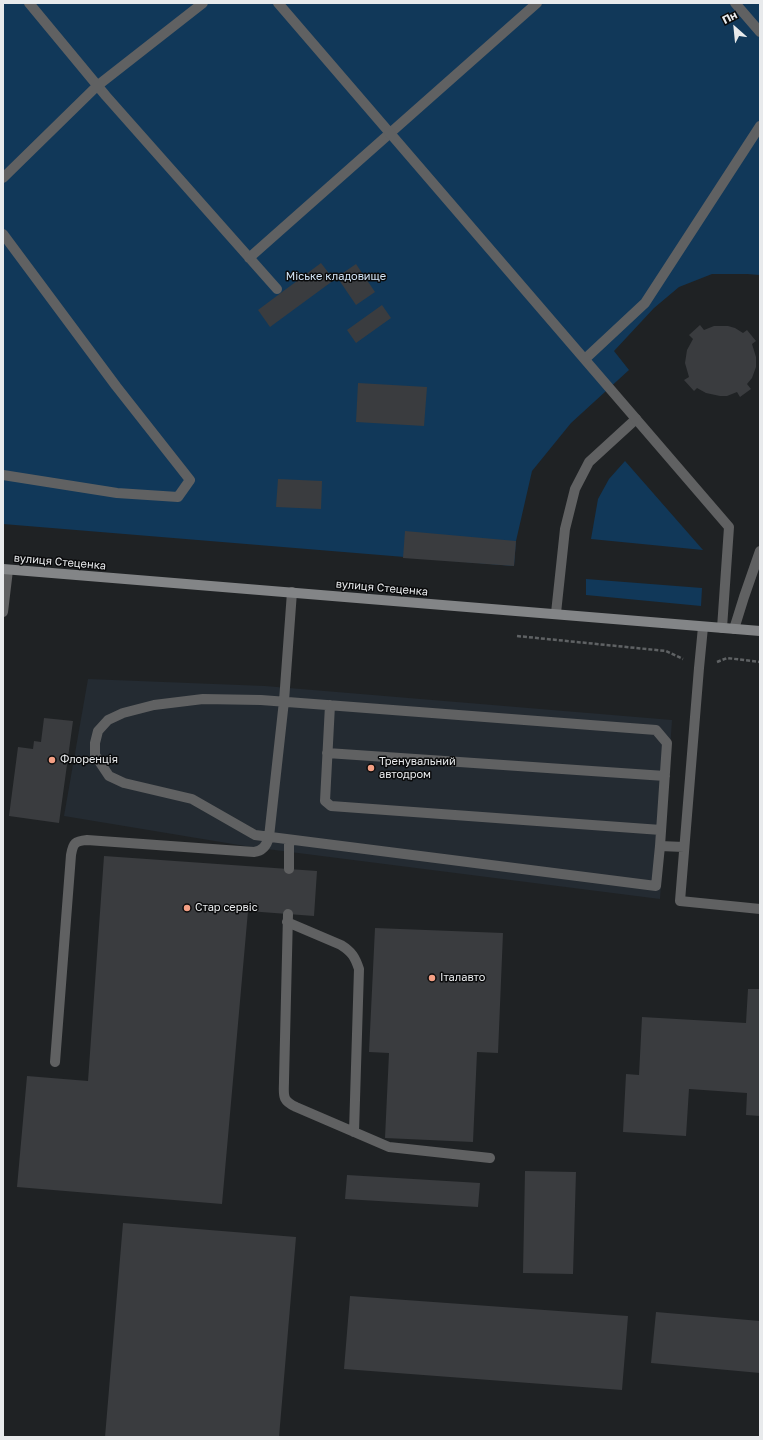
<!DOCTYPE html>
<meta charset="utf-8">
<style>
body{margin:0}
#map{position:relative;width:763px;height:1440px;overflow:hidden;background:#1f2224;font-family:"Golos Text",sans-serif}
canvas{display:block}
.frame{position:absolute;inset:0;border:4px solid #e8eaec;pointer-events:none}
.north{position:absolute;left:715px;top:8px;width:40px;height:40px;-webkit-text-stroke:3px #0a0b0c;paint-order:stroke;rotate:333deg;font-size:11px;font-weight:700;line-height:16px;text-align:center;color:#e8eaec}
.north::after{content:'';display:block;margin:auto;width:14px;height:18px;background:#e8eaec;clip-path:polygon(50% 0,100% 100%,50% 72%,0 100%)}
</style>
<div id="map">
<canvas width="763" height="1440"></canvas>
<div class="frame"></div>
<div class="north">Пн</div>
</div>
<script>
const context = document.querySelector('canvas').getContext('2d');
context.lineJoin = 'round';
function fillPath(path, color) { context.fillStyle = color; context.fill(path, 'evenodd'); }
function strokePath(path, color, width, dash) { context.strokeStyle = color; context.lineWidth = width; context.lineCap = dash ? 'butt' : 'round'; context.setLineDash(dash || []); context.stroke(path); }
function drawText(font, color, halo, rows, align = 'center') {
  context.font = font + ' "Golos Text",sans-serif'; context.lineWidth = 3; context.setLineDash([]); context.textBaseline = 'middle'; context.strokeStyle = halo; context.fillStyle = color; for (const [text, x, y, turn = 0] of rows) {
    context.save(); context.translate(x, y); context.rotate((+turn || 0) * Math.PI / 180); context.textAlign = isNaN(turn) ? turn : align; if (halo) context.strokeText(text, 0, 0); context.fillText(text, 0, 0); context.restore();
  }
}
fillPath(new Path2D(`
 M88,679L265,686L672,720L660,899L251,847L64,816Z`), '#242b32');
fillPath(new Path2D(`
 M3,3H760V275L747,274H712L679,287L654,308L614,351L629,370L571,423L532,471L516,541L514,566L3,524Z
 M625,461L703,550L591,539L598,499L609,479Z
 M586,579L702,588L701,606L586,595Z`), '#113859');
fillPath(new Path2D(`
 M321,263L334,280L270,327L258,310Z
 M356,264L375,292L356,305L337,277Z
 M382,305L391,318L356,343L347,330Z
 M700,325L704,330L714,326H728L735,328L743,333L747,330L756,341L752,344L756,357V367L752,378L747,384L751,389L740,397L737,392L727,396H720L706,393L697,388L694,391L684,380L689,377L685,363L687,350L693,339L689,335Z
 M358,383L427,387L424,426L356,422Z
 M278,479L322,481L321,509L276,507Z
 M405,531L516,541L514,566L403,558Z
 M44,718L73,721L59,823L9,816L18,747L33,749L34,741L41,742Z
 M104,856L317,871L314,916L248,911L222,1204L17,1187L27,1076L88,1081Z
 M375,928L503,933L498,1053L477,1052L473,1142L385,1138L389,1053L369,1052Z
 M748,989H760V1116L746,1115L747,1093L689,1089L686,1136L623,1132L626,1074L639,1075L642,1017L746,1023Z
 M525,1171L576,1172L573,1274L523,1273Z
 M347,1175L480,1183L478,1207L345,1199Z
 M123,1223L296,1237L279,1437H105Z
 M350,1296L628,1316L622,1390L344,1369Z
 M656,1312L760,1321V1373L651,1363Z`), '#3a3c3f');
strokePath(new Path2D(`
 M517,636L666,651L683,659
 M717,662L727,658L760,662`), '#5f6264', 2.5, [4, 2]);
strokePath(new Path2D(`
 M29,3L106,96L277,289
 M735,3L760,32
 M3,178L97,86L203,3
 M3,234L116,386L190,480L178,497L117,493L3,475
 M249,258L537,3
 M3,612L8,570
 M556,613L565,529L575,489L589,462L636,419
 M703,627L699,668L680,901L760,909
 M330,705L325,801L331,806L661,830
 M327,753L665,776
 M660,846L656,886L255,835L192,799L124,783L109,776L95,755V743L98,731L108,720L123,713L154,705L203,699L261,700L656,730L667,743L660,846L684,847
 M289,869V840
 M288,914L284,1080C284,1095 281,1100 296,1107L389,1147L490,1158
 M287,922L341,945C352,952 355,957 359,969L354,1132
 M55,1062L71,855C73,843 75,841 87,840L254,852C263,851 267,845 269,837L284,701L292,592`), '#606162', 10);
strokePath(new Path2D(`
 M278,3L729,527L722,628
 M585,359L645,303L760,126
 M734,629L744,597L760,551`), '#606162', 10);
strokePath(new Path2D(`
 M3,569L760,631`), '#838587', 10);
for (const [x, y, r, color] of [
 [52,760,4,"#f39f84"],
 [371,768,4,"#f39f84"],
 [187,908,4,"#f39f84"],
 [432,978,4,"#f39f84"]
]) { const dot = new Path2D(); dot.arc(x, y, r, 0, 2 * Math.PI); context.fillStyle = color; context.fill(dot); strokePath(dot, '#0a0b0c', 1.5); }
drawText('11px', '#d2e4f6', '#0a0b0c', [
 ["Міське кладовище",336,277]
]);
drawText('11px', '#e8eaec', '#0a0b0c', [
 ["вулиця Стеценка",60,562,5],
 ["вулиця Стеценка",382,588,5]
]);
drawText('11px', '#e8eaec', '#0a0b0c', [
 ["Флоренція",60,760],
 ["Тренувальний",379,762],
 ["автодром",379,775],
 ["Стар сервіс",195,908],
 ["Італавто",440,978]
], 'left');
</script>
